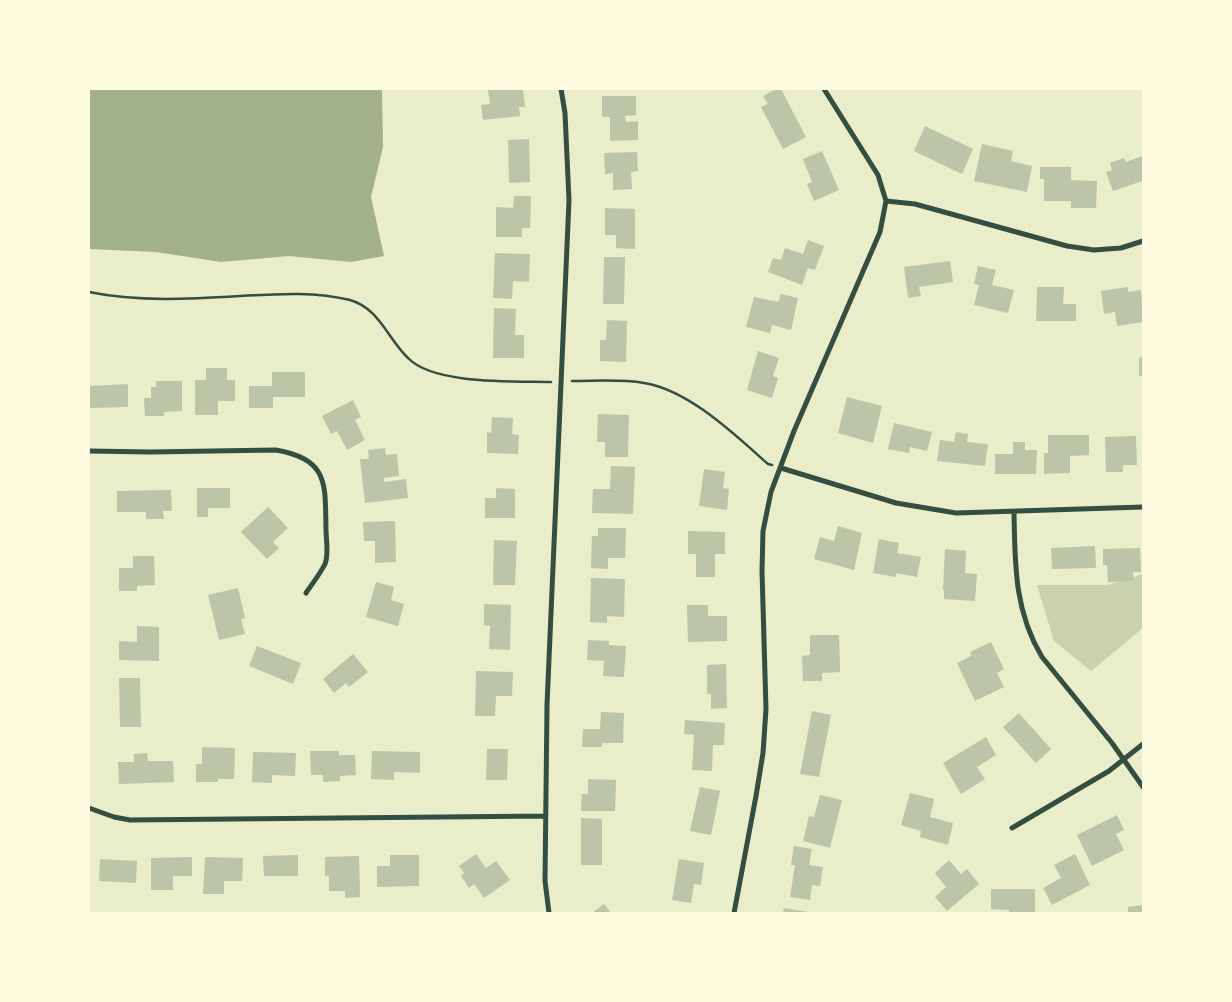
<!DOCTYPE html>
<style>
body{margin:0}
#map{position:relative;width:1232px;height:1002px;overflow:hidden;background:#e9edc9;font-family:Signika,sans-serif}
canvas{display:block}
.frame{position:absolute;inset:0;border:90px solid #fefae0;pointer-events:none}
</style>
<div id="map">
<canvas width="1232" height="1002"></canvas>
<div class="frame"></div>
</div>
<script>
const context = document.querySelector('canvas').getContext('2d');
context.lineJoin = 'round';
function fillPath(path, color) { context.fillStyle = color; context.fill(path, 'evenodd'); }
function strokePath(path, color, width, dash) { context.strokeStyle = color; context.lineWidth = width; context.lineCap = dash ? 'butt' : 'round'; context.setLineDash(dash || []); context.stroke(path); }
fillPath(new Path2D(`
 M1143,574V628L1091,671L1054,641L1037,585H1107Z`), '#cad2ad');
fillPath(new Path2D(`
 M89,89H382L383,147L371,197L384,256L351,262L289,256L221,262L156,252L89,249Z`), '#a3b18a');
fillPath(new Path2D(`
 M504,89H523L525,107H519L520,116L483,120L481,105L490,104L488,90Z
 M776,89H781L806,137L783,149L761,107L768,104L763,96Z
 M602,96H636V115L625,116L626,122L638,121V140L610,141V117H602Z
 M925,126L973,149L962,174L914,151Z
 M529,139L530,182L509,183L508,140Z
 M982,144L1013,151L1011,161L1032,166L1027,192L974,181Z
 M822,151L839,190L814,201L807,184L812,182L803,159Z
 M637,152L638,171L631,172L632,189L613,190V173L605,174L604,153Z
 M1143,156V184L1142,181L1113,191L1106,172L1112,170L1110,163L1124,158L1126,162Z
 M1040,167H1071V180L1097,181L1096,208H1071V201H1044V179H1040Z
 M514,196H531L530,228H522V237H496V207L513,208Z
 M605,208L635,209V249L616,248V235H605Z
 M808,240L824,246L815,270L808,268L802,285L768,272L773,258L781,260L785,248L803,254Z
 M495,253L530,254L529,282L513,281L512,299L493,298Z
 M604,257H625L624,304H603Z
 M950,261L953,282L919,287L921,296L908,298L904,267Z
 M978,266L996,270L992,285L1014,290L1008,313L974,305L979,285L974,284Z
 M1037,287H1064L1063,304H1076V321H1036Z
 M1128,287V292L1141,290L1143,322L1117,326L1115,312L1104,314L1101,291Z
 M781,294L798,298L791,330L772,325L770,333L746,327L754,297L778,302Z
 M494,308L516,309L515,335H524V358H493Z
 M607,320L627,321L626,362L600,361V340H606Z
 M758,351L779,358L773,376L778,378L772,398L747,390Z
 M1143,357V376H1139V358Z
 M206,368H227V380H235V401H218V415H195V380H206Z
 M272,372H305V397H273V408H249V386H272Z
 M156,381H182V411L164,412V416H145L144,398H151V387H156Z
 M128,384V407L89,408V386Z
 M847,397L882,406L873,443L838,433Z
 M353,400L361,417L355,420L365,440L347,450L337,431L331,434L322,416Z
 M598,414L629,415L628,457H605V442H597Z
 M492,417L513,418L512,434L519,435L518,454L487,453V432L491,433Z
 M894,423L932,432L927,451L910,447L909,453L888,449Z
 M956,432L968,434L967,442L988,444L985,466L937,461L940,440L954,442Z
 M1048,435H1089V455L1070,456V473L1044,474V453H1048Z
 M1136,436L1137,465H1123V472H1106L1105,437Z
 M1013,442H1025V450H1037L1036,474H995V454H1013Z
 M385,448L386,455L397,454L399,476L384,478V482L406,479L408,498L365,503L360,459H369L368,450Z
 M611,466L635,467L633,514L592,513L593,489H610Z
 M704,469L725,472L723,488L729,489L727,510L699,506Z
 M197,488H230V508H208V517H197Z
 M496,488L515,489V518H485V498H496Z
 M171,490L172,511H163L164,519H146V512H117V491Z
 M268,507L288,528L273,542L279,548L267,559L241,532Z
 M395,521L396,562L375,563V541H364L363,522Z
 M838,526L862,533L854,570L814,559L820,537L834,541Z
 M598,528H626L625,558H608V569L591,568L592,536H598Z
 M688,531L725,532V554H715V577H696V554H688Z
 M879,539L899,543L897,553L921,557L917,577L896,573V577L873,573Z
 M494,540L517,541L515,585H493Z
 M1095,546L1096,568L1052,569L1051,548Z
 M1140,548L1141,572H1133L1134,581L1108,582L1107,565H1103V549Z
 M945,549L966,551L965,573L977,574L975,601L944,599V590H943Z
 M133,556H154L155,585L137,586V591H119V568H133Z
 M591,578L625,579L624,617L607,616V623L590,622Z
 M376,582L394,587L391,600L404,604L398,626L366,617Z
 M238,588L245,618L241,619L245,634L219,640L208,595Z
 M484,604L511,605L510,650L489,649L490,626L484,625Z
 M687,605H708V616H727V641L688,642Z
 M137,626L159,627V661L119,660V641L137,642Z
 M810,635H839L840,672L822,673V681H803L802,656L810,655Z
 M588,640L609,641V645L626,646L624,677L603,676L604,661L587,660Z
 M991,642L1004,669L997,673L1004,687L975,701L957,663L971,656L970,652Z
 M257,646L301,663L293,684L249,666Z
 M353,654L368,672L349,687L346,683L334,693L323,679Z
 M726,664L727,708L711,709V694H707V665Z
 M476,671L513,672L512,696H496L495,716H475Z
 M119,678H140L141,727H120Z
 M812,711L831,715L819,777L800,774Z
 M601,712L624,713L623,743H602V747H582L583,729H600Z
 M1019,713L1051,749L1036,763L1003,727Z
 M685,720L725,723L724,745H713L712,771L692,770L694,735L684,734Z
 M986,737L996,755L977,767L985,779L961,794L943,763Z
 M202,747L235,748L234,779H218V782H196V764H202Z
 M487,749H508L507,780H486Z
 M310,751H339V755H355L356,775L340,776V781L323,782V775H311Z
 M372,751L420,752V773L394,772V780L371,779Z
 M253,752L296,753L295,776L272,775V783L252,782Z
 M147,753L148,761H173L174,782L119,784L118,762H134V754Z
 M588,779L616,780L615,811H581L582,794H588Z
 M700,787L720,791L711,835L690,831Z
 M910,793L934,799L930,817L953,823L948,845L920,837L921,831L901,825Z
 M820,795L842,800L830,848L803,841L809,816L814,817Z
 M1117,815L1124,830L1116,834L1124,850L1092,866L1077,835Z
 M581,818L602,819V865H581Z
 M794,846L812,849L809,865L823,867L820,886L812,885L810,900L790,897L795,865H791Z
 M476,854L486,868L496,861L510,880L484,898L474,884L469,888L461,876L464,873L459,866Z
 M1075,854L1090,885L1052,905L1043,888L1061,878L1054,865Z
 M298,855V876H264L263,856Z
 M390,855H419V886L377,887V866H390Z
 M359,856L360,897L345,898V891H329V876H325V857Z
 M192,857V876H173V890H151V858Z
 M205,857L243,858L242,881H224V894H203Z
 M100,859L137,861L136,883L99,881Z
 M679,859L704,863L701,885L694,884L691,903L672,900Z
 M949,860L961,874L967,869L979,884L947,911L935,897L946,887L935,873Z
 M991,889H1035V913H1009V910L991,909Z
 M604,904L611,913H592Z
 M1143,905V913H1128V907Z
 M784,908L808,912V913H783Z`), '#bcc5a7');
strokePath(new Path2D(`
 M89,292C138,302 190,299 240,296C276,294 314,291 350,300C379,308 388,339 408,358C434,385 515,381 551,382
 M572,381C596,381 621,379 644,383C689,390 735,435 768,464L772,465`), '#344e41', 2.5);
strokePath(new Path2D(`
 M824,89L878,175L886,201L915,204L1067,246L1094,250L1121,248L1143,241
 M89,451L150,452L276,450C329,459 325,484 326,529C326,539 329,556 325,564C320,574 312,584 306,593
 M781,468L896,503L956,513L1143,507
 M1014,512C1015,564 1014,610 1042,657L1112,743L1143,787
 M89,808L114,817L130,820L545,816
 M1012,828L1109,771L1143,744
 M549,913L545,881L547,705L569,200L565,113L561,89
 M734,913L756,796L763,753L766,709L762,571L763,531L771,492L794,431L880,232L886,201`), '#344e41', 5);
</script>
